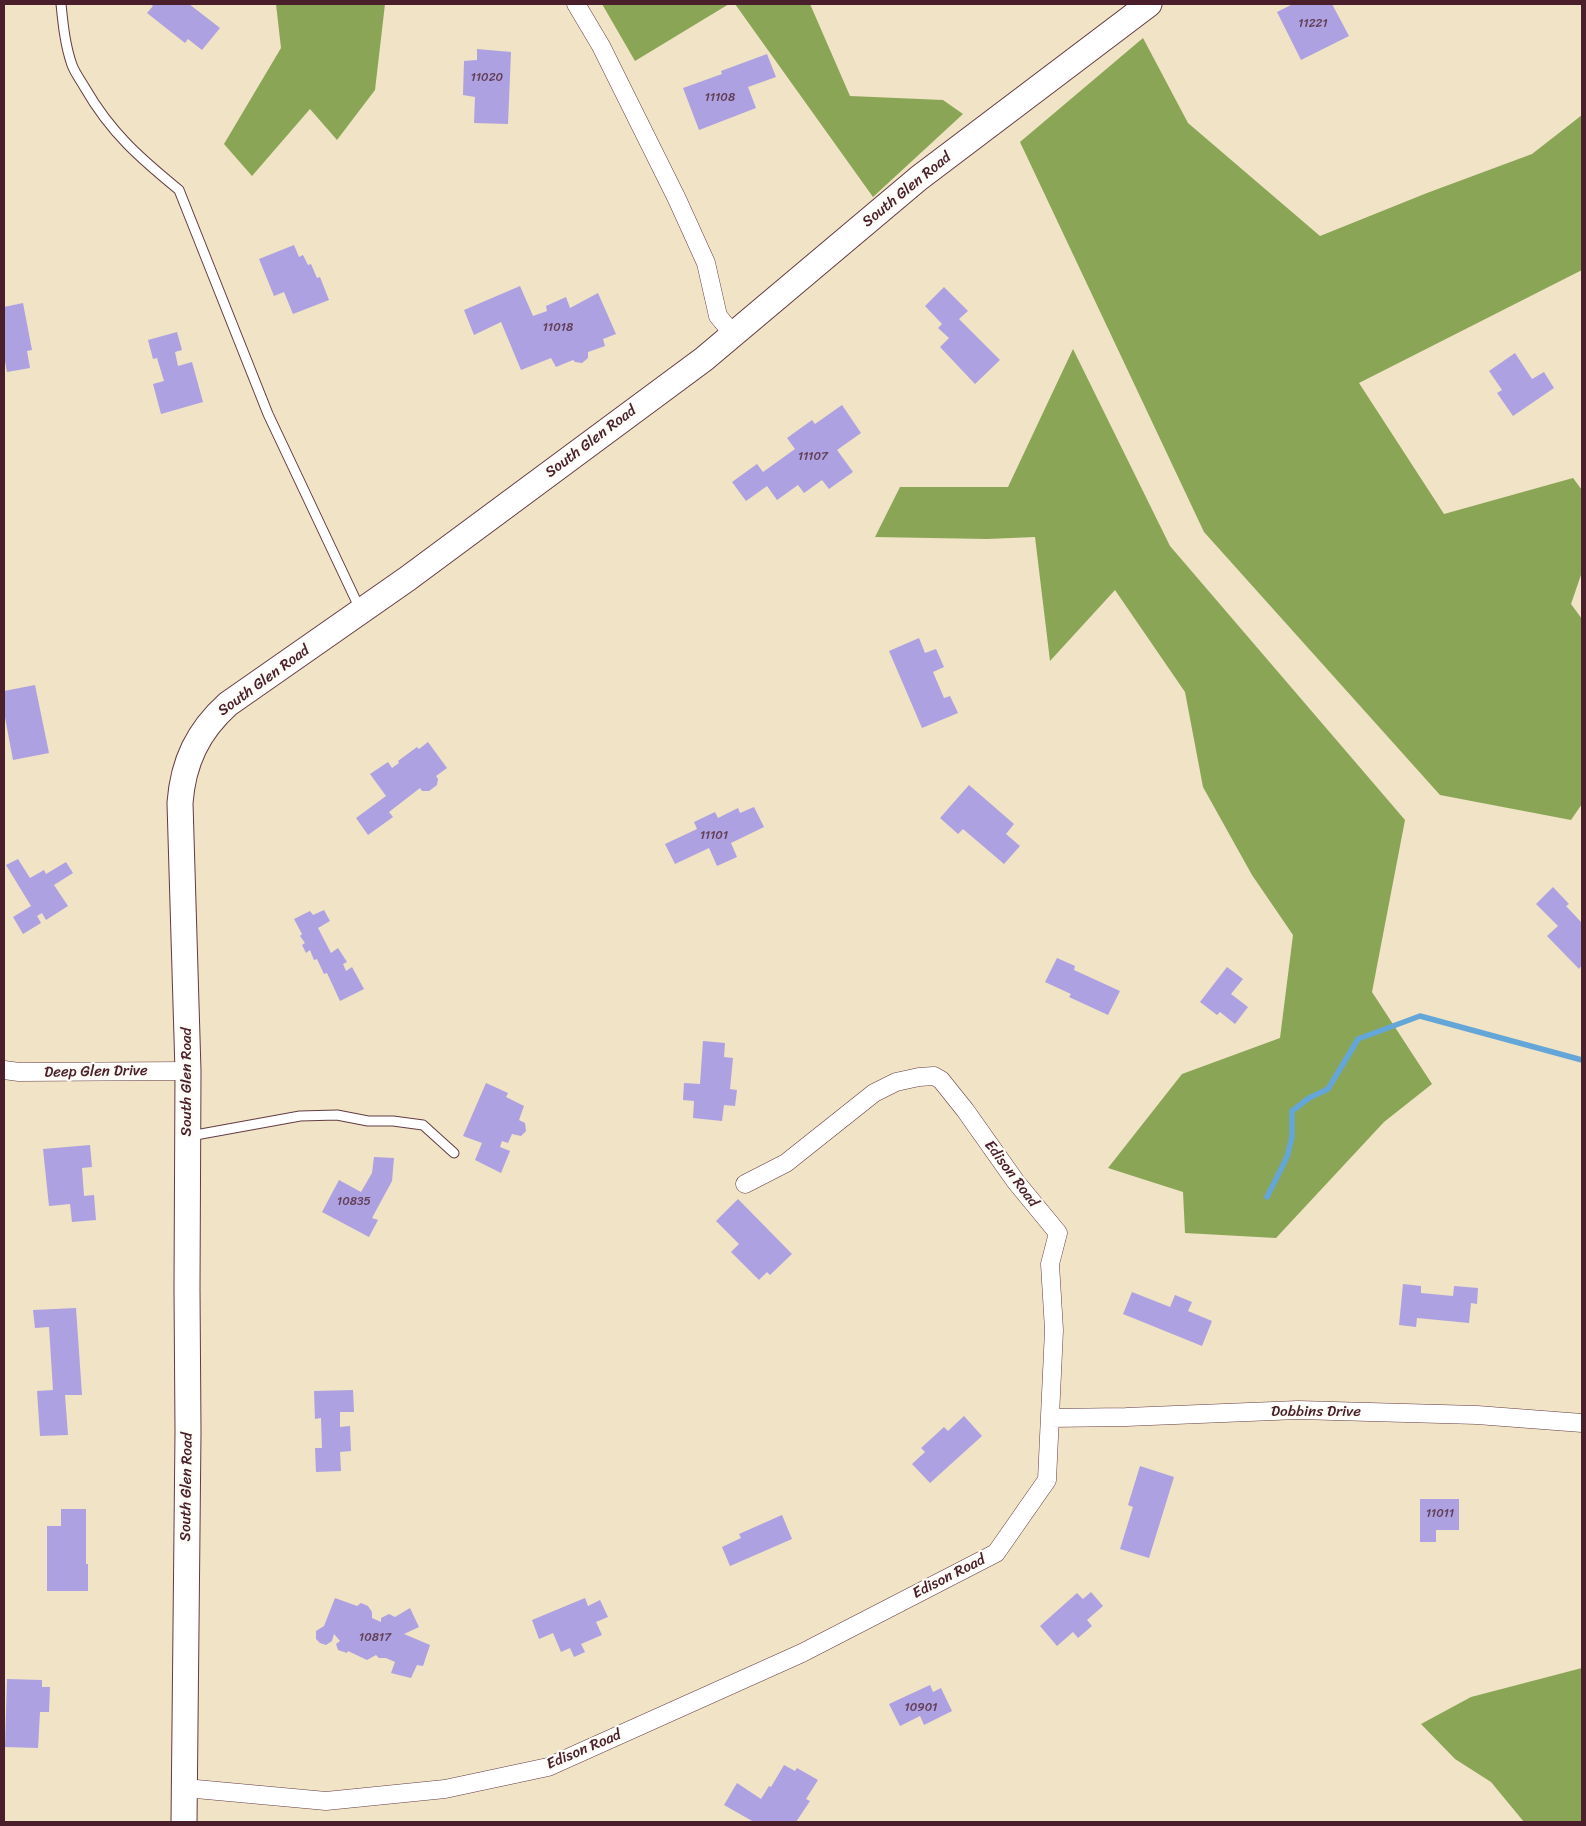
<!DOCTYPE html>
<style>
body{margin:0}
#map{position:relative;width:1586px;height:1826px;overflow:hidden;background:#f0e3c6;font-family:Sriracha,sans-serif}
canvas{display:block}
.frame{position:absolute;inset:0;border:5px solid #4a1f2b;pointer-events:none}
</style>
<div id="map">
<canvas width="1586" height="1826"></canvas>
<div class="frame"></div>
</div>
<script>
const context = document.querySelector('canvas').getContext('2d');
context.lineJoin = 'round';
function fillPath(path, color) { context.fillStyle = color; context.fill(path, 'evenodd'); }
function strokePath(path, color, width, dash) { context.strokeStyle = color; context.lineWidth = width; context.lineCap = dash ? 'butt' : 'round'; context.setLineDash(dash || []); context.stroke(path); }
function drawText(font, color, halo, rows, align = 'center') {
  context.font = font + ' Sriracha,sans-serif'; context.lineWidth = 4.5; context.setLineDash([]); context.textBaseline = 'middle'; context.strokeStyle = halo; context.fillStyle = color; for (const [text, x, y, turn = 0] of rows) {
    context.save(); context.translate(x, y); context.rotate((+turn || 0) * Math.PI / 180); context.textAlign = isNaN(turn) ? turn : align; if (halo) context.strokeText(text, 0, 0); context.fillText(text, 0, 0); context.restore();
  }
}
fillPath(new Path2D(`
 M276,4H385L375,90L337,140L310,109L252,176L224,144L281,48Z
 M602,4H729L635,61Z
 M735,4H810L850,96L943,100L963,114L873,197Z
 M1143,38L1188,123L1320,236L1427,193L1532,154L1582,115V270L1359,383L1444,514L1573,478L1582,490V572L1571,604L1582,619V804L1571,820L1440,795L1204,532L1020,142Z
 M1073,349L1170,546L1405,820L1372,992L1432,1084L1384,1122L1276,1238L1185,1233L1183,1192L1108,1168L1182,1074L1280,1038L1293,935L1252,875L1203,787L1185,692L1115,590L1050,661L1035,537L987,539L875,537L900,487H1008Z
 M1582,1668V1822H1524L1491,1782L1455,1759L1421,1724L1471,1697Z`), '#8ba556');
strokePath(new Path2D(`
 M1267,1197L1287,1157L1292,1137V1111L1309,1098L1328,1089L1358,1039L1420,1016L1582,1060`), '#65a6d8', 5.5);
fillPath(new Path2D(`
 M150,4H189L220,28L202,50L188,39L185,43L147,13L153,6Z
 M1293,4H1332L1349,36L1301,60L1277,12Z
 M477,49L511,52L508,124L474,123L475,97L463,95L464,61L477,60Z
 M767,54L776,77L748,87L756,108L699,130L683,88L722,74L721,71Z
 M294,245L299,257L303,255L308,265L311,264L317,278L320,277L329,300L293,314L284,292L274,296L259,259Z
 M520,286L533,316L547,311L546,306L566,297L570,308L598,293L616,334L603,339L605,346L588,352V358L582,363L575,362L573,360L556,367L551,358L521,370L501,322L474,335L464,310Z
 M944,287L968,311L959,319L1000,360L975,384L940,347L949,338L938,328L942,324L925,306Z
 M23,303L32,350L27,351L30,368L7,372L4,356V307Z
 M177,332L182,350L175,352L178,366L192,362L203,402L161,414L153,384L164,381L157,358L153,359L148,340Z
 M1515,353L1532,379L1544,372L1554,388L1513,416L1497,393L1502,390L1489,371Z
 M842,405L861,433L837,450L853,472L829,489L822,480L804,493L798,485L777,500L767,486L746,501L732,482L757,464L763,472L795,449L787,438L812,420L815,424Z
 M919,638L925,653L936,649L944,667L933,672L944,698L950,696L958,713L922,728L889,651Z
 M35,685L49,753L13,760L4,712V691Z
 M428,742L447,768L436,776L438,779L437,785L429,791H422L420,788L389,812L393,817L368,835L356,818L386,796L370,774L388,762L392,768L399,763L398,761L417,747L419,749Z
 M969,785L1014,824L1006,834L1020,846L1004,864L963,829L958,834L940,818Z
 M754,807L764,827L731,843L737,857L717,866L709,848L675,864L665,844L697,829L694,822L715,812L718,818L738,808L740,813Z
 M18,859L30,878L44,870L46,874L66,862L73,873L54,885L68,906L46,920L42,913L37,916L41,923L23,934L13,917L31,906L6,865Z
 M1553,887L1569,904L1566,906L1582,923V965L1579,969L1547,936L1558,926L1536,904Z
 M324,910L330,921L318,928L331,953L338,948L347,962L343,964L346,971L352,967L364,989L340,1001L327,973L324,974L317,959L314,960L310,950L306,953L302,945L305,943L300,936L302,934L294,919L310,911L313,915Z
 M1057,958L1075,966L1074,970L1120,991L1108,1015L1069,997L1071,994L1045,982Z
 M1227,967L1243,979L1231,994L1248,1007L1235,1024L1220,1012L1217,1015L1200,1002Z
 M703,1041L725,1043L724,1057L733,1058L730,1089L737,1090L735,1106L724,1105L722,1121L693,1118L694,1101L683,1100L684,1083L700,1084Z
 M486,1083L508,1093L506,1097L524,1106L519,1120L525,1123L526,1131L521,1136L512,1134L508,1143L502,1141L500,1147L510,1151L501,1173L475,1160L482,1143L463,1136Z
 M90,1145L92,1167L82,1168L84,1196L94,1195L96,1220L72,1222L70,1204L49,1206L43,1149Z
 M374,1157L394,1158L392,1181L372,1218L378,1220L369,1237L322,1212L339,1180L361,1192L372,1173Z
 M738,1199L792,1254L770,1275L767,1272L759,1280L731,1252L739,1244L716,1221Z
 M1403,1284L1421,1286V1293L1453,1296L1454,1286L1478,1288L1477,1304L1471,1303L1469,1323L1417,1318L1416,1327L1399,1325Z
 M1132,1292L1170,1307L1175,1295L1192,1302L1188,1311L1212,1321L1202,1346L1123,1314Z
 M76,1308L82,1395H65L68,1435L40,1436L37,1391L53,1390L49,1327L35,1328L33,1310Z
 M353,1390L354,1412H340V1427L350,1426L351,1451L340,1452L341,1471L316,1472L315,1448H322L321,1418L315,1419L314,1391Z
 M964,1416L982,1436L930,1483L912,1464L925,1452L921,1448L944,1427L948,1431Z
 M1140,1466L1174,1477L1149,1558L1120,1549L1133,1507L1128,1505Z
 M1420,1499H1459V1530H1436V1542H1420Z
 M61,1509H86V1564H88V1591H47V1526H61Z
 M782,1515L792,1539L730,1566L722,1547L741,1538L739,1534Z
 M1091,1592L1103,1606L1087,1620L1092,1626L1078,1638L1073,1632L1057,1646L1040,1626L1077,1593L1083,1599Z
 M335,1598L357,1606L361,1603L368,1606L372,1612V1618L381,1622V1618L389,1614L395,1617L410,1608L419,1627L404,1634L430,1645L423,1666L417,1665L411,1678L391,1673L395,1662L386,1658H379L376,1655L367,1660L348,1651L347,1653L338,1650L336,1644L340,1641L334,1634L332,1641L326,1645L320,1643L316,1639V1631L324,1626Z
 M585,1598L588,1606L600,1600L608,1617L596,1622L602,1635L581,1644L585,1652L574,1657L570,1648L561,1652L553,1633L539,1639L532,1620Z
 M7,1679L42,1680V1687H50L49,1712H40L38,1748L5,1747Z
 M930,1685L933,1692L941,1688L952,1711L924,1725L920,1716L900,1726L889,1704Z
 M784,1765L795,1771L797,1768L818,1780L806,1799L810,1801L796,1822H754L724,1805L737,1783L761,1799L769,1786L771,1787Z`), '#ada1e1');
const service = new Path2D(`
 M61,4C63,24 65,45 72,65C75,73 81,81 85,88C111,133 140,158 179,190L268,414L360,609
 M190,1136L300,1116L337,1115L368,1121H393L423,1125L454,1153`);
const minor = new Path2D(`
 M576,4L601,46L677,199L706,263L718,316L733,334
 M4,1070L19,1072L188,1071
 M1050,1418L1126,1417L1298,1410L1477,1415L1582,1423
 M185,1788L326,1801L445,1789L548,1767L802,1653L996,1553L1047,1480L1054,1330L1050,1264L1058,1233L1016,1182L965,1110L941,1080L934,1076L919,1077L896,1082L874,1093L786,1163L745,1184`);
const secondary = new Path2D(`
 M184,1822L188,1432L187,1288L188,1071L180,803C183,762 198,731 228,704L407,579L704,359L919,178L1149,4`);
strokePath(service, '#633c42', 11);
strokePath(minor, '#633c42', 19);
strokePath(secondary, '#633c42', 27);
strokePath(service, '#fff', 9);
strokePath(minor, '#fff', 18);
strokePath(secondary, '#fff', 25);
drawText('12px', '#634058', null, [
 ["11221",1313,24],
 ["11020",487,78],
 ["11108",720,98],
 ["11018",558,328],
 ["11107",813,457],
 ["11101",714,836],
 ["10835",354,1202],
 ["11011",1440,1514],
 ["10817",375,1638],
 ["10901",921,1708]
]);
drawText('15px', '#4a1f2b', '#fdfcf7', [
 ["South Glen Road",907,190,-39],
 ["South Glen Road",591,442,-37],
 ["South Glen Road",264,681,-36],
 ["Deep Glen Drive",96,1072,-1],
 ["South Glen Road",187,1082,-90],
 ["Edison Road",1011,1174,53],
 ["Dobbins Drive",1316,1412],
 ["South Glen Road",187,1487,-89],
 ["Edison Road",949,1577,-27],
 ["Edison Road",584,1750,-23]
]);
</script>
